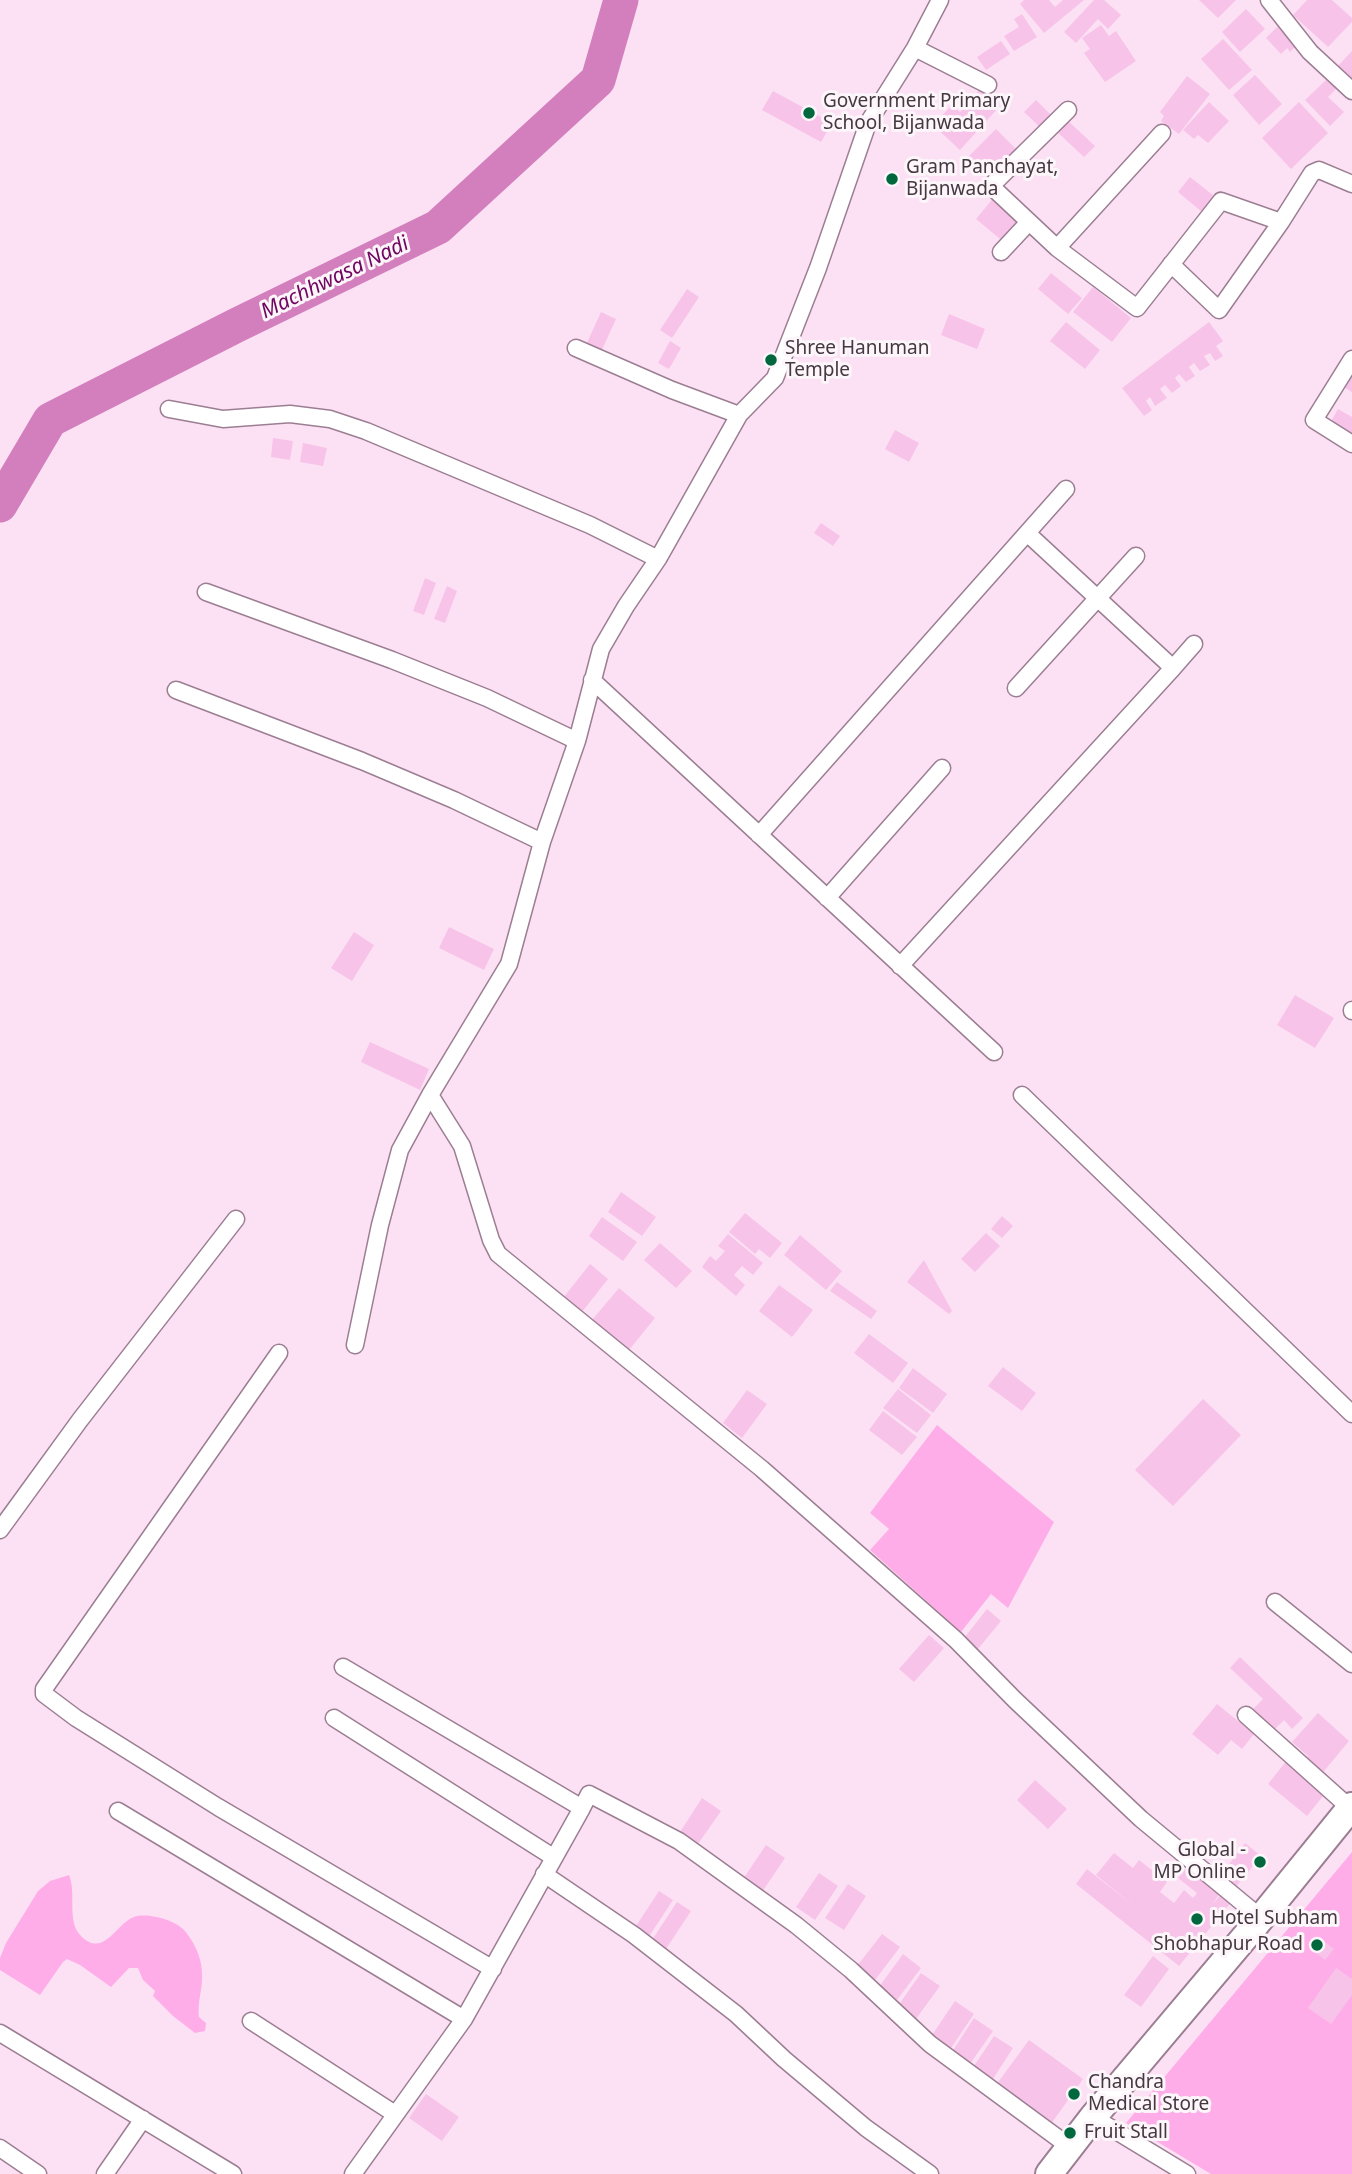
<!DOCTYPE html>
<style>
body{margin:0}
canvas{display:block;background:#fce1f4}
</style>
<canvas width="1352" height="2174"></canvas>
<script>
const context = document.querySelector('canvas').getContext('2d');
context.lineJoin = 'round';
function fillPath(path, color) { context.fillStyle = color; context.fill(path, 'evenodd'); }
function strokePath(path, color, width, dash) { context.strokeStyle = color; context.lineWidth = width; context.lineCap = dash ? 'butt' : 'round'; context.setLineDash(dash || []); context.stroke(path); }
function drawText(font, color, halo, rows, align = 'center') {
  context.font = font + ' "Noto Sans",sans-serif'; context.lineWidth = 6; context.setLineDash([]); context.textBaseline = 'middle'; context.strokeStyle = halo; context.fillStyle = color; for (const [text, x, y, turn = 0] of rows) {
    context.save(); context.translate(x, y); context.rotate((+turn || 0) * Math.PI / 180); context.textAlign = isNaN(turn) ? turn : align; if (halo) context.strokeText(text, 0, 0); context.fillText(text, 0, 0); context.restore();
  }
}
fillPath(new Path2D(`
 M937,1425L1054,1522L1008,1608L991,1594L961,1632L870,1550L889,1529L870,1513Z
 M1352,1852V2174H1211L1126,2123Z
 M69,1875C77,1894 66,1921 81,1936C104,1959 116,1923 134,1917C147,1912 175,1920 184,1930C192,1939 199,1952 201,1964C205,1986 197,1998 199,2017L206,2023L205,2031L195,2033L173,2016L153,1996L155,1991L143,1980L138,1968H129L111,1987L80,1965L67,1959L63,1962L40,1995L0,1970V1958L6,1943L38,1891L50,1881Z`), '#ffade9');
strokePath(new Path2D(`
 M0,505L50,420L237,325L438,227L598,80L621,0`), '#d37fbd', 35);
fillPath(new Path2D(`
 M1024,0H1049L1055,7L1063,0H1084L1044,33L1020,4Z
 M1094,0H1104L1121,15L1108,29L1098,19L1076,43L1064,32Z
 M1199,0H1236L1218,18Z
 M1307,0H1332L1352,18V22L1328,47L1293,15Z
 M1246,9L1265,29L1240,52L1222,32Z
 M1022,14L1037,37L1014,51L1004,36L1019,27L1014,19Z
 M1101,25L1109,36L1116,31L1136,61L1105,82L1084,53L1090,49L1082,38Z
 M1279,25L1298,44L1290,52L1287,48L1281,54L1266,38Z
 M1223,39L1252,70L1229,90L1201,59Z
 M1001,41L1010,54L986,70L977,57Z
 M1352,51V79L1338,66Z
 M1255,75L1282,104L1259,125L1233,95Z
 M1187,76L1210,94L1179,134L1161,121L1164,116L1160,112Z
 M1326,80L1336,89L1328,97L1344,112L1330,126L1305,100Z
 M980,89L999,107L960,150L933,125L952,105L960,112Z
 M773,91L832,123L821,142L762,110Z
 M1036,100L1053,117L1042,129L1024,112Z
 M1209,102L1229,121L1208,143L1198,135L1194,139L1183,130Z
 M1299,102L1328,133L1291,169L1262,138Z
 M1066,119L1095,146L1084,157L1055,130Z
 M996,129L1019,152L992,179L969,156Z
 M1190,177L1214,196L1202,212L1178,192Z
 M995,196L1025,220L1005,243L976,219Z
 M1051,273L1082,298L1068,314L1038,289Z
 M1093,287L1131,318L1112,342L1073,312Z
 M687,289L699,297L672,338L660,330Z
 M601,312L616,319L601,352L586,345Z
 M949,314L985,329L977,349L941,335Z
 M1066,322L1100,350L1085,369L1050,341Z
 M1209,322L1223,341L1216,346L1223,356L1215,361L1210,353L1204,356L1210,365L1200,371L1194,363L1189,367L1195,376L1186,382L1179,374L1175,378L1181,386L1172,393L1165,385L1160,389L1167,398L1155,406L1150,397L1146,401L1152,410L1144,416L1122,388Z
 M670,341L681,348L669,369L658,363Z
 M1352,371V392L1342,386Z
 M1338,409L1352,417V438L1329,425Z
 M895,430L919,443L909,462L885,449Z
 M273,438L293,441L290,460L271,457Z
 M303,443L327,448L323,466L300,462Z
 M821,523L840,536L833,546L814,533Z
 M425,578L436,583L424,615L413,611Z
 M447,586L457,591L445,623L434,619Z
 M449,927L494,949L484,970L439,948Z
 M354,932L374,945L352,981L331,968Z
 M1295,995L1334,1018L1315,1048L1277,1025Z
 M370,1042L429,1069L420,1090L361,1062Z
 M621,1192L656,1217L642,1236L608,1212Z
 M745,1213L782,1243L770,1258L759,1249L755,1254L729,1232Z
 M1002,1216L1013,1226L1002,1238L991,1229Z
 M602,1217L637,1242L623,1261L589,1236Z
 M986,1233L1000,1246L975,1272L961,1259Z
 M728,1234L763,1263L753,1275L742,1266L734,1275L745,1285L736,1296L702,1267L710,1256L716,1261L725,1251L718,1246Z
 M800,1235L842,1271L826,1290L784,1255Z
 M660,1243L692,1271L676,1288L644,1260Z
 M924,1260L952,1311L949,1314L907,1282Z
 M590,1264L608,1279L582,1312L563,1298Z
 M837,1282L877,1311L871,1319L830,1291Z
 M779,1285L813,1310L792,1337L759,1311Z
 M619,1288L655,1318L629,1350L592,1320Z
 M869,1334L908,1363L893,1383L854,1353Z
 M1003,1367L1036,1393L1022,1411L988,1386Z
 M913,1368L947,1394L933,1413L899,1388Z
 M898,1389L931,1415L917,1433L883,1408Z
 M747,1390L767,1404L742,1438L723,1423Z
 M1203,1399L1241,1435L1173,1506L1135,1470Z
 M883,1411L917,1437L902,1455L869,1430Z
 M987,1609L1001,1621L978,1649L964,1638Z
 M929,1635L944,1648L914,1682L899,1669Z
 M1240,1657L1303,1718L1292,1729L1284,1720L1272,1732L1251,1711L1263,1699L1230,1668Z
 M1217,1704L1254,1734L1242,1749L1231,1740L1218,1755L1192,1734Z
 M1318,1713L1349,1741L1320,1776L1304,1761L1308,1756L1292,1742Z
 M1288,1759L1327,1791L1307,1816L1268,1784Z
 M1035,1780L1067,1809L1048,1829L1017,1800Z
 M702,1798L721,1811L698,1844L680,1832Z
 M1245,1843L1261,1856L1235,1888L1220,1876Z
 M766,1845L785,1858L762,1892L743,1879Z
 M1114,1853L1133,1868L1139,1860L1167,1882L1160,1892L1174,1903L1184,1890L1193,1898L1197,1893L1178,1878L1188,1865L1221,1892L1211,1906L1223,1892L1233,1900L1179,1966L1076,1884L1087,1869L1135,1907L1096,1875Z
 M819,1873L838,1886L815,1920L796,1907Z
 M848,1884L866,1896L844,1930L825,1918Z
 M659,1891L673,1900L648,1938L634,1929Z
 M677,1902L691,1911L666,1949L652,1940Z
 M882,1934L900,1947L875,1980L857,1966Z
 M1320,1938L1334,1949L1325,1960L1310,1948Z
 M903,1954L921,1968L897,2000L879,1987Z
 M1153,1956L1169,1969L1141,2007L1124,1995Z
 M1336,1968L1352,1979V1995L1331,2024L1308,2008Z
 M921,1973L940,1986L916,2019L898,2006Z
 M955,2001L974,2014L951,2048L932,2035Z
 M974,2018L993,2031L970,2064L952,2052Z
 M994,2036L1013,2048L991,2082L972,2069Z
 M1029,2040L1083,2079L1051,2124L996,2085Z
 M426,2094L459,2117L442,2141L409,2118Z`), '#f8c3e9');
const minor = new Path2D(`
 M1269,0L1310,52L1352,91
 M915,48L988,85
 M1162,133L1057,248L1137,308L1221,201L1281,222
 M1057,248L991,186L1068,110
 M1001,252L1029,222
 M1171,264L1219,310L1281,222L1312,173L1319,170L1352,184
 M576,348L672,390L739,415
 M1352,359L1314,420L1352,444
 M169,409L223,419L290,414L330,419L366,431L590,525L658,559
 M1027,533L1173,668L1194,644
 M206,592L392,660L487,698L577,741
 M592,680L994,1052
 M1016,688L1136,556
 M176,690L362,761L454,800L542,842
 M759,835L1066,489
 M827,898L942,768
 M900,966L1173,668
 M1352,1011V1010
 M430,1095L462,1146L491,1240L498,1254L762,1469L956,1640L1015,1700L1141,1819L1261,1918
 M1022,1095L1352,1414
 M355,1345L380,1225L400,1150L430,1095L509,964L542,842L577,741L601,649L626,606L658,559L739,415L775,378L818,268L868,123L915,48L940,0
 M279,1353L44,1689V1694L76,1718L218,1807L493,1969
 M0,1530L80,1420L236,1219
 M1275,1602L1352,1664
 M343,1667L582,1808L464,2019L353,2174
 M1246,1715L1350,1808
 M334,1718L553,1857
 M582,1808L589,1794L679,1841L796,1925L851,1970L930,2044L1070,2147
 M118,1811L464,2019
 M544,1874L634,1935L736,2014L784,2059L866,2128L930,2174
 M251,2021L395,2114
 M0,2033L233,2174
 M1093,2117L1187,2174
 M0,2148L38,2174
 M105,2174L143,2119`);
const primary = new Path2D(`
 M1049,2174L1093,2117L1261,1918L1352,1806`);
strokePath(minor, '#9c7e93', 19);
strokePath(primary, '#9c7e93', 30);
strokePath(minor, '#fff', 16);
strokePath(primary, '#fff', 26);
for (const [x, y, r, color] of [
 [809,113,7,"#01683e"],
 [892,179,7,"#01683e"],
 [771,360,7,"#01683e"],
 [1260,1862,7,"#01683e"],
 [1197,1919,7,"#01683e"],
 [1317,1945,7,"#01683e"],
 [1074,2094,7,"#01683e"],
 [1070,2133,7,"#01683e"]
]) { const dot = new Path2D(); dot.arc(x, y, r, 0, 2 * Math.PI); context.fillStyle = color; context.fill(dot); strokePath(dot, '#fcf5fa', 2.5); }
drawText('19px', '#453841', '#fcf5fa', [
 ["Government Primary",823,102],
 ["School, Bijanwada",823,124],
 ["Gram Panchayat,",906,168],
 ["Bijanwada",906,190],
 ["Shree Hanuman",785,349],
 ["Temple",785,371],
 ["Global -",1246,1851,"right"],
 ["MP Online",1246,1873,"right"],
 ["Hotel Subham",1211,1919],
 ["Shobhapur Road",1303,1945,"right"],
 ["Chandra",1088,2083],
 ["Medical Store",1088,2105],
 ["Fruit Stall",1084,2133]
], 'left');
drawText('italic 21px', '#70065f', '#fcf5fa', [
 ["Machhwasa Nadi",335,278,-26]
]);
</script>
